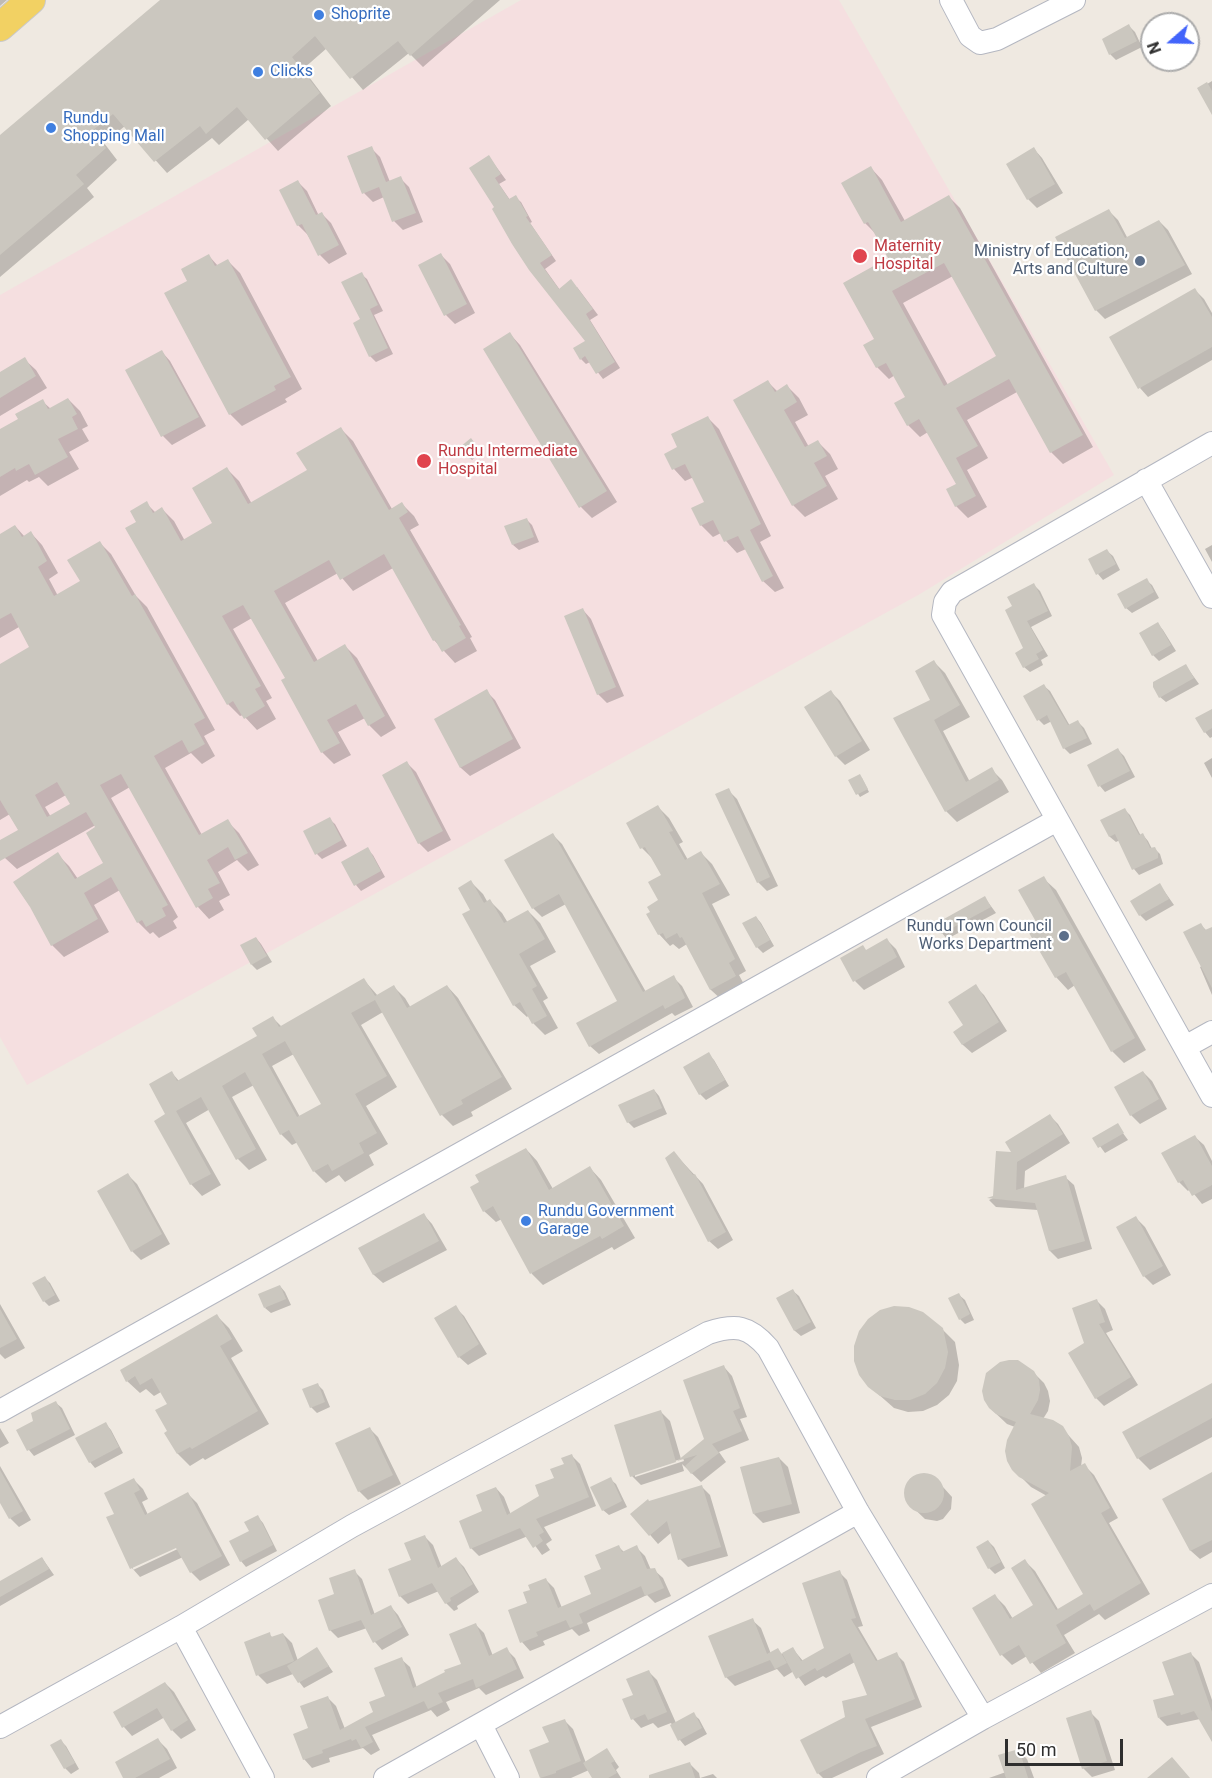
<!DOCTYPE html>
<style>
body{margin:0}
#map{position:relative;width:1212px;height:1778px;overflow:hidden;background:#efe9e1;font-family:Roboto,sans-serif}
canvas{display:block}
.north{position:absolute;left:1140px;top:12px;width:60px;height:60px;box-sizing:border-box;background:#fff;border:2px solid #ababab;border-radius:50%;rotate:250deg;font-size:16px;font-weight:700;line-height:24px;text-align:center;color:#2e2e2e}
.north::after{content:'';display:block;margin:auto;width:21px;height:27px;background:#4264fb;clip-path:polygon(50% 0,100% 100%,50% 72%,0 100%)}
.scale{position:absolute;left:1005px;top:1739px;width:118px;height:27px;box-sizing:border-box;border:3px solid #2e2e2e;border-top:0;padding-left:8px;font-size:18px;line-height:21px;white-space:nowrap;color:#2e2e2e;-webkit-text-stroke:4px #fff;paint-order:stroke}
</style>
<div id="map">
<canvas width="1212" height="1778"></canvas>
<div class="north">N</div>
<div class="scale">50 m</div>
</div>
<script>
const context = document.querySelector('canvas').getContext('2d');
context.lineJoin = 'round';
function fillPath(path, color) { context.fillStyle = color; context.fill(path, 'evenodd'); }
function strokePath(path, color, width, dash) { context.strokeStyle = color; context.lineWidth = width; context.lineCap = dash ? 'butt' : 'round'; context.setLineDash(dash || []); context.stroke(path); }
function drawText(font, color, halo, rows, align = 'center') {
  context.font = font + ' Roboto,sans-serif'; context.lineWidth = 4.5; context.setLineDash([]); context.textBaseline = 'middle'; context.strokeStyle = halo; context.fillStyle = color; for (const [text, x, y, turn = 0] of rows) {
    context.save(); context.translate(x, y); context.rotate((+turn || 0) * Math.PI / 180); context.textAlign = isNaN(turn) ? turn : align; if (halo) context.strokeText(text, 0, 0); context.fillText(text, 0, 0); context.restore();
  }
}
fillPath(new Path2D(`
 M521,0H839L1114,475L920,594L27,1085L0,1037V295Z`), '#f5dfe0');
fillPath(new Path2D(`
 M0,0H7L0,6Z
 M162,0H500L423,67L409,53L363,90L327,48L303,69L331,106L278,151L249,119L219,145L212,138L167,173L125,126L104,143L117,160L87,188L94,197L0,277V137Z
 M1129,26L1135,32L1142,47L1116,60L1110,54Z
 M1212,81V112L1199,89Z
 M371,148L380,157L390,182L400,178L409,187L423,222L403,230L394,221L384,197L373,202L364,193Z
 M1034,149L1042,158L1063,193L1037,208L1028,199Z
 M489,157L506,180L499,184L510,200L515,197L521,202L532,222L530,223L556,261L545,269L560,290L577,287L598,315L590,320L620,368L603,379L590,362L586,364L581,359L587,341L513,244Z
 M871,168L882,180L905,221L949,197L960,208L1093,447L1063,464L1051,452L1017,392L967,420L988,458L967,470L987,507L968,518L956,506L958,485L928,432L920,437L908,425L896,404L907,398L895,375L889,379L877,367L876,340L890,259L876,234L865,223L843,184ZM953,276L998,356L948,385L903,303Z
 M298,182L307,191L319,216L322,214L331,223L347,254L329,264L320,255L307,234L298,225Z
 M1109,211L1118,220L1128,239L1159,221L1168,230L1192,274L1105,319L1096,310Z
 M441,255L450,264L475,313L455,324L446,315Z
 M209,256L218,266L228,261L240,273L302,389L285,399L287,402L242,426L230,414L189,281Z
 M361,274L367,279L383,311L374,315L393,354L376,362L370,356L362,320Z
 M1195,290L1204,299L1212,313V360L1148,397L1140,388Z
 M510,334L520,345L617,502L592,518L581,507L485,349Z
 M162,352L170,361L206,426L172,445L163,436L127,371Z
 M24,359L36,370L47,388L0,416V373Z
 M768,382L778,392L787,386L799,398L808,415L795,422L809,447L818,442L830,454L838,469L825,476L838,499L805,517L793,505Z
 M68,399L80,411L88,426L82,429L89,441L69,452L79,469L48,486L39,477L29,482L27,480L0,496V431L20,420L42,401L51,409Z
 M707,417L719,429L771,536L760,542L784,588L775,592L763,581L746,549L737,553L726,541L721,533L713,537L701,525L693,509L706,502L694,477L685,481L674,469L666,454L679,448Z
 M341,429L353,441L392,509L402,504L414,516L419,525L410,530L472,637L470,638L477,651L455,663L434,640L393,568L353,591L338,573L285,603L318,661L345,646L357,658L396,728L381,737L369,725L365,718L338,732L351,755L334,764L322,752L287,679L252,618L233,629L272,698L266,701L276,719L257,730L243,715L240,716L228,704L138,523L146,503L156,513L162,509L174,521L185,541L214,524L227,469L239,481L252,504L309,471Z
 M473,442L481,453L472,460L470,458Z
 M526,519L532,525L539,542L519,550L513,545Z
 M15,526L25,537L31,533L42,545L58,573L49,579L58,596L82,582L100,543L111,554L136,596L147,607L215,730L204,736L215,756L202,764L191,753L165,768L202,835L227,821L239,833L259,865L248,871L237,860L218,872L230,895L219,901L224,910L209,919L198,907L130,787L111,798L178,917L173,921L177,928L159,938L153,932L150,934L138,922L120,890L94,905L109,932L64,957L52,945L57,854L69,866L78,879L105,864L101,822L17,869L5,858L0,849V842L20,831L10,814L0,820V666L31,647L19,627L0,638V535ZM66,795L72,805L51,817L45,807Z
 M1212,545V562L1205,549Z
 M1107,551L1113,556L1120,570L1103,580L1098,574Z
 M1146,580L1152,585L1159,598L1132,613L1126,608Z
 M1034,585L1040,591L1052,616L1031,627L1048,656L1041,660L1043,665L1030,672L1024,667L1025,649L1014,607Z
 M583,610L591,619L624,696L607,703L598,694Z
 M1158,624L1163,630L1176,651L1159,661L1153,655L1141,634Z
 M934,662L945,673L970,717L943,731L970,782L991,769L1002,780L1009,792L957,822L946,811L895,719L933,700Z
 M1186,666L1199,684L1166,702L1160,697Z
 M1044,686L1050,691L1070,726L1078,722L1084,728L1092,744L1070,754L1064,748L1052,721L1044,725L1039,720Z
 M486,691L495,700L521,748L470,776L461,768L436,719Z
 M831,692L840,701L870,750L845,765L836,756L806,708Z
 M1212,710V737L1210,738L1205,732Z
 M1118,750L1124,756L1135,777L1105,792L1100,786Z
 M1212,758V778L1204,763Z
 M407,763L416,772L451,840L428,852L419,843Z
 M862,778L869,792L860,797L850,781Z
 M728,790L737,799L778,886L767,891L758,882Z
 M658,807L669,818L683,842L679,844L688,860L701,853L712,864L730,895L712,904L746,971L739,975L746,988L723,1001L711,990L687,944L679,949L673,944L670,946L659,934L663,876L653,859L642,848Z
 M1124,809L1130,815L1141,836L1143,835L1148,841L1152,849L1154,848L1160,854L1163,864L1139,875L1134,869L1120,840L1116,842L1110,837L1102,821Z
 M329,819L335,824L347,846L322,859L317,854Z
 M553,835L562,844L646,992L673,977L682,986L693,1007L675,1016L672,1013L599,1054L590,1046L619,1001L566,904L542,917L533,908L506,860Z
 M367,849L373,855L385,877L361,891L356,885Z
 M1043,878L1056,890L1146,1050L1124,1063L1112,1051L1075,985L1068,990L1056,977L1037,921Z
 M471,882L483,894L488,903L490,901L502,913L508,923L528,911L540,923L556,952L530,966L548,998L543,1001L558,1028L545,1035L533,1023L529,1015L527,1017L514,1005L472,910Z
 M1160,885L1174,905L1146,921L1140,915Z
 M985,898L996,913L947,939L942,933Z
 M756,917L761,923L774,946L763,953L757,947Z
 M1201,925L1207,931L1212,930V995L1200,967L1202,966Z
 M256,938L261,944L272,962L257,970L252,965Z
 M887,940L896,949L905,967L864,990L855,981L867,952Z
 M364,980L378,996L394,987L405,998L411,1008L447,986L458,998L512,1089L471,1112L473,1116L453,1126L442,1115L383,1012L361,1025L397,1087L366,1106L388,1144L369,1155L374,1165L345,1182L339,1175L326,1183L314,1171L298,1142L292,1145L281,1134L254,1085L232,1097L267,1160L249,1170L238,1159L210,1109L186,1123L221,1185L202,1196L191,1184L156,1121L167,1115L172,1073L179,1081L259,1037L273,1018L282,1027ZM294,1054L323,1104L300,1117L272,1066Z
 M975,986L984,995L1007,1031L972,1053L963,1045L955,1032L965,1026Z
 M708,1054L714,1060L729,1086L706,1100L700,1094Z
 M1143,1072L1152,1081L1167,1109L1140,1124L1131,1115Z
 M654,1090L659,1096L667,1114L634,1128L628,1122Z
 M1050,1116L1058,1124L1070,1143L1025,1171L1024,1189L1065,1177L1074,1185L1092,1249L1058,1259L1050,1251L1038,1210L996,1207L989,1200L995,1197L1014,1154Z
 M1117,1125L1128,1140L1105,1153L1094,1138Z
 M1195,1137L1204,1145L1212,1161V1199L1202,1204L1190,1189L1188,1191L1179,1182Z
 M526,1149L537,1161L553,1189L590,1168L601,1180L635,1238L614,1250L612,1247L543,1285L532,1274L502,1219L496,1222L484,1211Z
 M674,1153L703,1184L733,1240L718,1249L709,1241Z
 M128,1175L137,1184L170,1244L141,1260L132,1251Z
 M424,1215L432,1224L447,1250L383,1283L374,1275L360,1248Z
 M1136,1218L1145,1227L1171,1275L1153,1285L1144,1276Z
 M45,1278L50,1283L60,1301L49,1306L44,1301Z
 M280,1286L285,1292L291,1305L271,1313L265,1308Z
 M793,1291L799,1296L816,1328L801,1336L795,1331L778,1299Z
 M959,1295L965,1300L974,1320L965,1324L960,1319Z
 M1097,1301L1105,1309L1113,1330L1106,1333L1138,1385L1104,1406L1096,1398Z
 M0,1304L25,1348L5,1359L0,1354Z
 M455,1307L464,1316L487,1354L468,1365L459,1357Z
 M217,1316L229,1328L243,1351L231,1358L269,1424L205,1460L203,1458L190,1466L178,1454L169,1432V1404L161,1392L154,1396L146,1389L140,1393L127,1381Z
 M942,1329L955,1342L959,1365L957,1381L949,1395L937,1405L923,1411L908,1412L894,1408L869,1386Z
 M724,1367L732,1376L747,1417L740,1419L749,1440L719,1452L726,1462L701,1482L682,1464L684,1471L641,1485L632,1476L661,1412L670,1421L681,1459L635,1474V1477L684,1461L683,1458L706,1439Z
 M1033,1372L1044,1383L1048,1391L1050,1401L1048,1411L1043,1419L1062,1428L1079,1447L1082,1458L1081,1467L1084,1465L1094,1475L1118,1518L1109,1523L1150,1594L1105,1620L1099,1614L1064,1635L1075,1653L1041,1673L1027,1656L1012,1665L1002,1655L995,1596L1005,1606L1013,1619L1035,1606L1025,1561L1035,1571L1059,1611L1086,1594L1047,1496L1031,1487L1013,1469L1015,1427L1007,1424L990,1408Z
 M317,1384L323,1390L330,1407L317,1413L311,1407Z
 M1212,1385V1437L1150,1470L1138,1458L1124,1433Z
 M56,1403L62,1408L75,1435L34,1456L29,1450L18,1431L35,1421Z
 M106,1424L111,1430L123,1453L95,1468L90,1462Z
 M0,1428L9,1443L0,1448Z
 M369,1428L378,1437L401,1484L368,1500L359,1491Z
 M572,1456L580,1464L596,1506L544,1527L552,1540L546,1544L550,1550L542,1555L528,1536L479,1556L471,1548L484,1512L496,1488L504,1497L511,1515L541,1496Z
 M779,1458L788,1467L800,1513L763,1523L754,1514Z
 M0,1466L31,1520L19,1527L10,1518L0,1500Z
 M922,1474L934,1477L952,1497L951,1509L943,1519L937,1521L925,1519L906,1501L905,1495L907,1483L911,1478Z
 M1212,1477V1552L1200,1559L1191,1551L1164,1500Z
 M610,1479L616,1484L627,1507L609,1515L603,1510Z
 M134,1480L143,1489L148,1499L142,1502L148,1515L188,1494L197,1503L230,1565L200,1581L191,1572L183,1557L140,1577L132,1568L108,1518L116,1515ZM183,1543L184,1546L133,1570V1566Z
 M702,1487L710,1495L728,1556L688,1567L680,1559L672,1532L658,1544L632,1514L649,1502Z
 M258,1517L263,1523L277,1551L246,1567L241,1561Z
 M425,1537L433,1545L442,1568L456,1559L464,1567L479,1592L457,1606L458,1609L454,1611L446,1603L439,1591L408,1604L400,1596L413,1560Z
 M988,1541L994,1547L1005,1568L995,1574L989,1568Z
 M618,1546L624,1552L636,1547L645,1556L651,1570H654L663,1578L671,1596L655,1603L647,1595L587,1623L590,1631L579,1636L572,1629L543,1641L545,1645L530,1651L522,1642L532,1590L546,1580L554,1588L562,1608L593,1594L603,1569Z
 M42,1558L54,1575L0,1606V1583Z
 M354,1571L362,1579L375,1615L391,1607L398,1615L409,1635L382,1650L375,1642L367,1628L338,1638L330,1630L336,1595Z
 M839,1572L847,1580L863,1626L858,1627L878,1661L896,1654L904,1662L922,1707L871,1727L884,1754L832,1778H823L818,1773L847,1717L869,1696L855,1662L826,1678L823,1676L805,1686L794,1671L784,1677L777,1669L735,1686L726,1677L752,1620L761,1628L771,1654L777,1650L782,1654L793,1649L803,1661L826,1648Z
 M476,1625L484,1633L493,1656L506,1649L515,1658L524,1678L486,1695L479,1688L446,1702L450,1710L437,1717L431,1710L372,1735L380,1750L371,1755L363,1748L329,1758L330,1762L312,1768L304,1759L310,1729L328,1698L336,1706L345,1729L375,1712L387,1697L401,1659L410,1667L417,1688L463,1664Z
 M269,1634L273,1638L283,1634L292,1643L298,1661L317,1649L333,1672L304,1688L293,1674L267,1684L258,1675Z
 M1190,1653L1199,1662L1212,1700V1741L1200,1719L1167,1726L1159,1718L1176,1696Z
 M648,1671L657,1680L676,1723L693,1714L699,1719L707,1734L685,1746L680,1740L671,1723L658,1728L653,1723L641,1728L633,1719L635,1696Z
 M165,1683L174,1692L196,1730L181,1739L172,1730L165,1717L132,1736L124,1727L115,1713Z
 M1090,1712L1099,1721L1115,1770L1092,1777L1083,1768Z
 M564,1720L573,1729L586,1763L607,1750L619,1767L616,1770L621,1778H594L589,1770L571,1778H541L531,1751L551,1743Z
 M158,1740L167,1749L177,1768L159,1778H125Z
 M61,1741L66,1746L79,1769L71,1774L65,1768Z
 M1018,1750L1027,1759L1034,1778H989L1006,1772Z
 M690,1764L699,1773L700,1778L713,1774L717,1778H667Z`), '#0003');
fillPath(new Path2D(`
 M160,0H474L410,56L398,41L350,79L315,36L292,57L320,93L265,140L237,107L206,134L200,126L154,162L113,114L93,130L106,148L76,175L84,184L0,255V135Z
 M1129,24L1137,41L1109,55L1102,39Z
 M1207,82L1212,91V115L1197,88Z
 M372,146L386,182L401,176L416,213L392,222L379,187L362,194L347,156Z
 M1034,147L1055,184L1027,200L1006,164Z
 M489,155L501,174L495,178L509,199L516,195L528,216L526,217L552,255L540,263L559,289L571,279L593,309L586,314L615,362L596,374L585,356L580,360L573,348L585,341L529,270L512,244L492,209L494,207L469,168Z
 M871,166L901,222L949,195L1083,435L1050,453L1009,379L956,408L978,446L956,458L976,496L955,507L946,489L956,484L919,419L907,426L894,403L905,397L886,363L876,368L863,345L874,339L843,283L888,258L868,222L864,224L841,183ZM944,263L996,356L944,386L892,291Z
 M298,180L316,215L322,212L339,245L318,256L302,224L297,226L279,190Z
 M1109,209L1125,238L1159,220L1185,265L1095,311L1055,237Z
 M441,253L467,304L444,316L418,265Z
 M209,254L215,266L228,259L291,377L274,386L276,390L229,415L164,293L187,281L181,269Z
 M362,272L378,305L370,309L388,348L369,357L353,323L360,319L341,282Z
 M1195,288L1212,317V347L1138,389L1109,337Z
 M510,332L607,491L579,508L483,349Z
 M162,350L199,417L161,437L125,370Z
 M25,357L36,376L0,398V372Z
 M768,380L775,392L787,384L797,402L784,410L805,447L818,440L827,456L814,463L827,486L792,506L733,400Z
 M68,398L77,414L72,417L78,429L58,439L68,457L35,475L29,464L16,471L15,468L0,477V429L18,419L15,414L43,399L48,409Z
 M708,416L761,524L750,530L773,576L762,582L738,536L724,542L713,520L700,526L691,508L704,502L685,464L672,470L664,454L677,447L671,434Z
 M341,427L389,510L402,502L408,512L399,518L461,625L459,626L466,638L442,652L435,640L433,641L384,554L340,580L329,560L274,591L314,662L345,644L385,716L368,726L356,704L327,720L340,743L321,753L281,680L285,678L243,605L222,616L261,686L255,689L265,706L244,719L233,701L227,705L125,528L136,522L130,511L147,501L153,513L162,507L181,541L212,523L192,488L227,467L248,504L307,470L296,453Z
 M471,438L480,450L469,459L460,447Z
 M527,518L534,537L512,545L504,526Z
 M15,525L22,537L31,531L37,542L47,561L38,567L54,596L80,581L67,560L100,541L132,596L135,594L205,718L194,724L205,744L189,753L182,740L154,756L199,835L228,819L248,853L235,860L228,847L207,860L220,883L208,889L213,898L196,908L121,774L100,785L168,905L162,908L166,916L146,927L142,920L137,923L111,877L84,893L98,919L51,946L30,907L13,882L58,852L75,879L103,863L86,833L95,827L86,812L0,861V840L18,830L0,800V664L29,647L11,613L0,619V534ZM57,782L70,804L47,817L35,795Z
 M1107,549L1116,564L1096,575L1088,559Z
 M1147,578L1154,592L1125,609L1117,594Z
 M1034,583L1048,611L1027,621L1043,650L1036,654L1039,659L1023,668L1015,653L1023,648L1005,610L1012,606L1007,597Z
 M583,608L616,687L597,695L564,616Z
 M1158,622L1171,645L1152,656L1139,633Z
 M934,660L960,705L934,720L966,782L992,767L999,780L945,812L893,718L930,700L915,671Z
 M1186,664L1194,678L1159,698L1153,687V682Z
 M1044,684L1068,725L1078,720L1087,738L1063,749L1047,715L1037,721L1023,696Z
 M487,689L513,739L460,768L434,719Z
 M831,690L862,741L835,757L804,707Z
 M1212,709V728L1204,733L1195,718Z
 M1118,748L1130,771L1098,787L1087,765Z
 M407,761L443,831L418,844L382,775Z
 M860,774L868,789L856,795L848,780Z
 M729,788L770,877L757,883L715,794Z
 M658,805L673,831L669,832L685,860L701,851L720,884L702,893L735,959L729,963L736,976L710,990L682,937L680,938L677,933L666,939L663,933L658,935L646,914L650,912L647,907L658,900L648,882L661,875L645,847L640,849L626,823Z
 M1125,808L1139,835L1143,833L1150,848L1155,847L1158,853V858L1132,870L1115,834L1109,837L1100,820Z
 M330,817L342,840L315,855L303,831Z
 M553,833L643,992L674,975L685,998L665,1009L663,1005L589,1047L576,1023L617,1001L559,894L532,909L504,860Z
 M368,847L381,871L354,886L341,862Z
 M1044,876L1135,1038L1111,1052L1066,972L1055,978L1025,926L1035,920L1018,890Z
 M471,880L484,903L490,899L504,923L528,910L545,939L519,954L537,986L532,989L547,1016L532,1024L520,1002L513,1006L462,914L470,910L458,888Z
 M1160,883L1169,899L1139,916L1130,901Z
 M985,896L991,907L941,934L935,924Z
 M756,916L770,940L756,948L742,923Z
 M1201,923L1205,930L1212,927V988L1183,932Z
 M256,937L267,956L251,965L240,945Z
 M887,938L897,957L853,982L840,958L863,945L866,950Z
 M364,978L375,996L394,985L407,1008L447,985L502,1077L461,1100L463,1104L440,1116L375,1000L351,1013L387,1076L355,1094L377,1133L359,1143L364,1153L332,1171L328,1164L313,1172L289,1130L280,1135L245,1072L222,1086L256,1149L236,1160L201,1097L176,1111L211,1174L190,1185L154,1121L165,1114L149,1084L172,1071L177,1081L257,1036L252,1028L273,1016L279,1027ZM285,1041L321,1104L297,1117L262,1054Z
 M976,984L999,1022L962,1045L953,1032L963,1025L948,1002Z
 M709,1052L725,1080L699,1095L683,1067Z
 M1143,1071L1159,1099L1130,1116L1114,1087Z
 M654,1089L662,1108L627,1123L618,1105Z
 M1050,1114L1063,1134L1017,1162L1016,1190L1066,1175L1085,1241L1049,1251L1035,1203L987,1198L993,1196L996,1151L1011,1152L1005,1142Z
 M1118,1123L1124,1133L1098,1148L1092,1138Z
 M1195,1135L1212,1166V1185L1192,1196L1183,1180L1178,1183L1161,1153Z
 M526,1148L549,1190L590,1166L624,1226L602,1239L600,1236L530,1274L493,1206L483,1212L470,1187L479,1182L475,1175Z
 M674,1151L693,1175L695,1174L726,1232L708,1242L665,1158Z
 M128,1173L162,1234L131,1252L97,1191Z
 M424,1213L439,1241L373,1275L358,1248Z
 M1136,1216L1163,1266L1143,1277L1116,1227Z
 M45,1276L55,1295L43,1302L32,1283Z
 M280,1285L286,1299L264,1308L258,1294Z
 M793,1289L811,1322L794,1331L776,1298Z
 M959,1293L970,1314L959,1320L948,1298Z
 M1097,1299L1105,1322L1099,1324L1131,1377L1095,1399L1068,1353L1084,1343L1072,1308Z
 M456,1305L479,1344L458,1358L434,1318Z
 M894,1306L909,1307L923,1312L943,1328L948,1352L945,1368L937,1383L925,1394L910,1400H895L880,1396L868,1387L859,1375L854,1361V1346L859,1331L868,1319L880,1310Z
 M0,1309L17,1339L0,1348Z
 M217,1314L232,1339L220,1346L258,1411L192,1449L190,1447L177,1454L164,1433L167,1431L155,1410L167,1404L152,1378L140,1385L135,1376L126,1382L120,1370Z
 M1009,1360H1018L1034,1371L1039,1380L1040,1390L1038,1400L1030,1414L1053,1420L1063,1426L1069,1436L1072,1447L1070,1471L1085,1463L1110,1508L1101,1513L1141,1583L1094,1611L1090,1604L1056,1625L1066,1643L1030,1664L1019,1645L1000,1656L972,1608L995,1594L1010,1619L1033,1605L1011,1568L1025,1559L1056,1610L1083,1594L1031,1504L1049,1493L1019,1477L1012,1470L1007,1461L1005,1451L1007,1440L1016,1422L996,1414L989,1408L984,1400L982,1391L986,1373L1000,1362Z
 M724,1365L740,1408L733,1411L742,1431L712,1444L719,1453L691,1474L685,1466L697,1455L677,1461L704,1439L683,1380Z
 M318,1383L325,1402L310,1408L302,1389Z
 M1212,1383V1418L1137,1459L1122,1432Z
 M56,1401L70,1429L27,1451L16,1430L33,1421L31,1413Z
 M661,1410L676,1462L630,1477L614,1425Z
 M106,1422L119,1447L89,1463L75,1438Z
 M370,1427L393,1475L358,1492L335,1443Z
 M572,1454L589,1497L536,1519L544,1532L539,1535L543,1541L533,1548L520,1528L470,1549L459,1521L482,1511L476,1495L496,1487L507,1515L539,1496L535,1485L554,1478L550,1469L564,1464L561,1458Z
 M779,1457L792,1504L753,1514L740,1467Z
 M0,1470L23,1511L9,1519L0,1503Z
 M1212,1472V1540L1190,1551L1162,1499Z
 M904 1493a20 20 0 1 1 40 0a20 20 0 1 1-40 0Z
 M611,1477L622,1501L602,1511L590,1487Z
 M134,1478L140,1490L134,1493L145,1515L188,1492L222,1556L190,1573L176,1548L130,1569L106,1517L114,1514L104,1493Z
 M702,1485L721,1547L678,1560L667,1521L649,1536L630,1514L648,1499L649,1501Z
 M258,1515L273,1545L240,1562L229,1541L249,1531L244,1522Z
 M425,1535L438,1568L456,1557L473,1584L450,1598L451,1601L445,1604L432,1583L399,1597L388,1569L411,1560L404,1543Z
 M988,1540L1001,1562L988,1569L976,1547Z
 M619,1545L622,1552L637,1545L647,1569L655,1568L664,1588L645,1596L641,1586L579,1614L583,1623L570,1628L566,1620L536,1632L538,1636L520,1643L508,1610L527,1603L523,1592L530,1590L528,1585L546,1578L558,1608L591,1594L584,1576L601,1569L595,1555Z
 M42,1557L49,1569L0,1597V1581Z
 M355,1569L371,1615L391,1605L402,1627L373,1643L361,1620L329,1631L318,1600L334,1594L329,1578Z
 M840,1570L856,1618L851,1619L876,1661L897,1652L915,1699L865,1719L877,1746L861,1752L817,1774L800,1740L845,1717L842,1701L867,1695L850,1653L817,1671L815,1668L796,1679L782,1653L793,1647L801,1661L824,1648L802,1583Z
 M753,1618L767,1654L778,1648L787,1663L775,1669L770,1660L725,1678L708,1636Z
 M476,1623L489,1656L507,1647L517,1669L476,1688L473,1679L438,1693L443,1702L428,1709L424,1701L365,1727L373,1742L361,1748L356,1739L352,1741L351,1739L322,1750L323,1753L303,1760L293,1734L308,1728L300,1706L328,1696L340,1730L373,1712L369,1702L385,1696L374,1668L402,1657L413,1688L445,1672L444,1670L461,1664L449,1634Z
 M270,1632L271,1637L283,1633L294,1661L256,1676L244,1642Z
 M317,1647L329,1666L298,1683L287,1666Z
 M1191,1652L1212,1712V1742L1194,1711L1181,1715L1180,1712L1158,1718L1153,1700L1174,1695L1162,1662Z
 M649,1670L667,1712L648,1720L645,1714L631,1720L622,1699L633,1695L626,1679Z
 M165,1682L188,1720L171,1731L157,1708L122,1728L113,1712Z
 M1091,1710L1107,1761L1082,1769L1066,1718Z
 M694,1712L702,1728L678,1741L670,1725Z
 M565,1719L581,1761L556,1771V1773L540,1778L529,1750L549,1742L542,1727Z
 M158,1738L170,1759L135,1778H123L115,1762Z
 M61,1739L75,1763L64,1769L50,1745Z
 M607,1748L615,1761L611,1763L617,1773L608,1778H592L583,1763Z
 M1019,1749L1028,1778H1006L998,1755Z
 M1172,1757L1190,1778H1147Z
 M690,1762L695,1778H649V1775Z`), '#cbc7bf');
const minor = new Path2D(`
 M951,0L970,36L980,43L997,39L1074,0
 M1212,443L952,592L945,602L943,615L1212,1096
 M1146,480L1212,597
 M1185,1047L1212,1032
 M0,1411L1057,820
 M181,1627L263,1778
 M481,1725L508,1778
 M0,1727L181,1627L352,1526L708,1333C736,1324 749,1326 768,1348L858,1512L983,1718
 M385,1778L858,1512
 M878,1778L983,1718L1212,1595`);
const major = new Path2D(`
 M0,27L31,0`);
strokePath(minor, '#b4b7c1', 24);
strokePath(major, '#c9c9c9', 30);
strokePath(minor, '#fff', 22);
strokePath(major, '#f2d163', 28);
for (const [x, y, r, color] of [
 [319,15,6,"#3f7fe0"],
 [258,72,6,"#3f7fe0"],
 [51,128,6,"#3f7fe0"],
 [860,256,8,"#e0444e"],
 [1140,261,6,"#5c6f8a"],
 [424,461,8,"#e0444e"],
 [1064,936,6,"#5c6f8a"],
 [526,1221,6,"#3f7fe0"]
]) { const dot = new Path2D(); dot.arc(x, y, r, 0, 2 * Math.PI); context.fillStyle = color; context.fill(dot); strokePath(dot, '#fff', 2); }
drawText('16px', '#366cbe', '#fff', [
 ["Shoprite",331,15],
 ["Clicks",270,72],
 ["Rundu",63,119],
 ["Shopping Mall",63,137],
 ["Rundu Government",538,1212],
 ["Garage",538,1230]
], 'left');
drawText('16px', '#be3a42', '#fff', [
 ["Maternity",874,247],
 ["Hospital",874,265],
 ["Rundu Intermediate",438,452],
 ["Hospital",438,470]
], 'left');
drawText('16px', '#4e5e75', '#fff', [
 ["Ministry of Education,",1128,252],
 ["Arts and Culture",1128,270],
 ["Rundu Town Council",1052,927],
 ["Works Department",1052,945]
], 'right');
</script>
